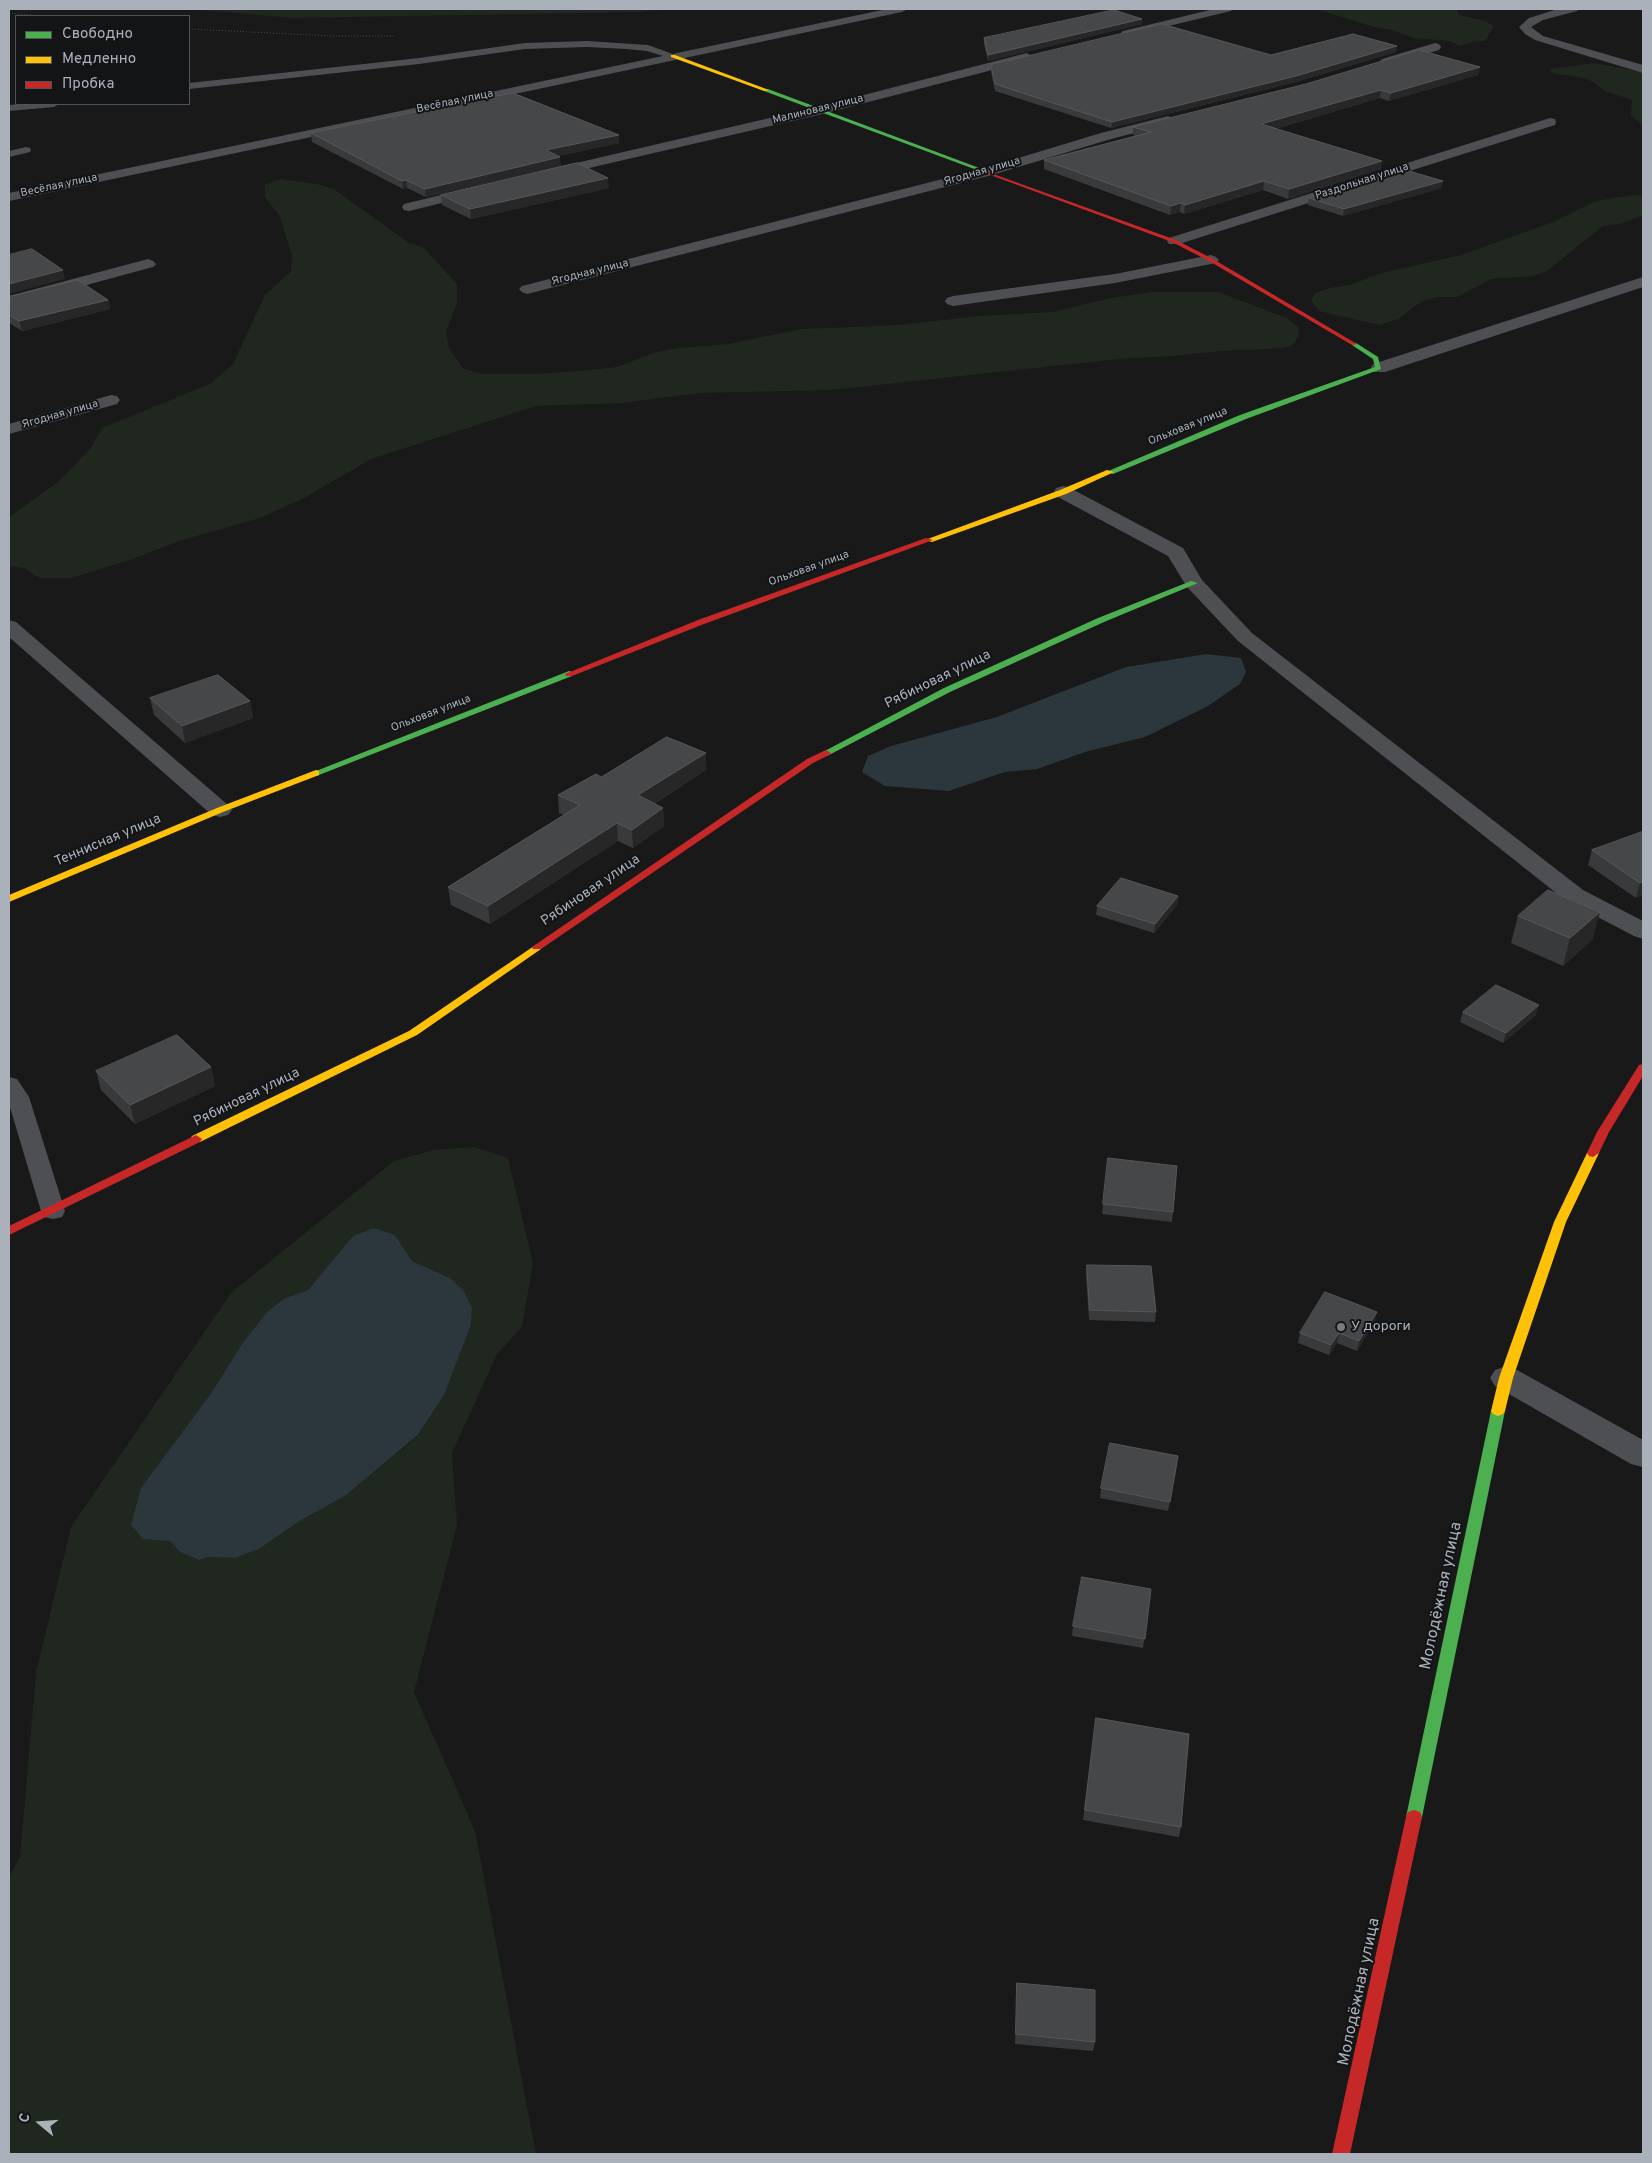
<!DOCTYPE html>
<meta charset="utf-8">
<style>
body{margin:0}
#map{position:relative;width:1652px;height:2163px;overflow:hidden;background:#19191a;font-family:Overpass,sans-serif}
canvas{display:block}
.frame{position:absolute;inset:0;border:10px solid #aab1bb;pointer-events:none}
.legend{position:absolute;left:15px;top:15px;width:175px;height:90px;box-sizing:border-box;background:#131416;border:1px solid #4f5358;margin:0;padding:6px 9px;list-style:none;font-size:15px;color:#aab1bb}
.legend li{display:flex;align-items:center;gap:10px;height:25px}
.legend b{width:25px;border:1px solid #4f5358}
.north{position:absolute;left:15px;top:2098px;width:50px;height:50px;-webkit-text-stroke:4px #131416;paint-order:stroke;rotate:288deg;font-size:14px;font-weight:700;line-height:20px;text-align:center;color:#aab1bb}
.north::after{content:'';display:block;margin:auto;width:18px;height:22px;background:#aab1bb;clip-path:polygon(50% 0,100% 100%,50% 72%,0 100%)}
</style>
<div id="map">
<canvas width="1652" height="2163"></canvas>
<div class="frame"></div>
<ul class="legend">
<li><b style="height:6px;background:#4caf50"></b>Свободно</li>
<li><b style="height:6px;background:#ffc107"></b>Медленно</li>
<li><b style="height:6px;background:#c62828"></b>Пробка</li>
</ul>
<div class="north">С</div>
</div>
<script>
const context = document.querySelector('canvas').getContext('2d');
context.lineJoin = 'round';
function fillPath(path, color) { context.fillStyle = color; context.fill(path, 'evenodd'); }
function strokePath(path, color, width, dash) { context.strokeStyle = color; context.lineWidth = width; context.lineCap = dash ? 'butt' : 'round'; context.setLineDash(dash || []); context.stroke(path); }
function drawText(font, color, halo, rows, align = 'center') {
  context.font = font + ' Overpass,sans-serif'; context.lineWidth = 4; context.setLineDash([]); context.textBaseline = 'middle'; context.strokeStyle = halo; context.fillStyle = color; for (const [text, x, y, turn = 0] of rows) {
    context.save(); context.translate(x, y); context.rotate((+turn || 0) * Math.PI / 180); context.textAlign = isNaN(turn) ? turn : align; if (halo) context.strokeText(text, 0, 0); context.fillText(text, 0, 0); context.restore();
  }
}
fillPath(new Path2D(`
 M190,9H665L639,12L294,18Z
 M1320,9H1456L1459,15L1485,21L1494,26L1485,41L1473,42L1460,46L1450,41L1413,38L1392,30L1374,27L1319,10Z
 M1594,63L1643,72V126L1631,116L1632,100L1605,91L1588,79L1552,73L1550,69Z
 M280,179L317,184L334,189L408,242L424,248L457,284V303L446,331L449,348L463,368L481,374H538L591,370L617,367L656,352L679,348L728,344L801,329L899,325L978,316L1053,312L1111,298L1152,292H1218L1287,318L1298,327L1299,336L1292,346C1268,351 1246,349 1222,351C1190,354 1160,358 1128,358L831,390L700,393L622,403L536,406L371,459L306,497L260,518L179,541L133,559L72,578H39L24,568L9,566V517L58,482L90,449L102,428L210,384L233,364L265,295L291,271L292,255L279,215L265,197V185Z
 M1632,195L1643,196V215L1620,224L1603,226L1547,271L1533,276L1491,279L1457,297H1436L1421,302L1398,319L1380,325L1319,311L1311,301L1315,293L1329,288L1350,285L1378,274L1461,255L1553,222L1596,201Z
 M474,1147L508,1158L533,1263L522,1327L497,1354L452,1453L457,1525L414,1692L475,1831L536,2154H9V1877L20,1857L36,1673L71,1527L231,1293L394,1161L434,1150ZM395,1235L412,1261L450,1278L444,1395L418,1436L345,1496L298,1522L259,1549L235,1558L209,1557L199,1560L180,1552L170,1541L210,1395L242,1344L285,1298L308,1290L353,1236Z`), '#1f271f');
fillPath(new Path2D(`
 M1206,654L1241,658L1246,672L1240,684L1208,706L1145,737L1085,752L1037,769L1005,772L949,791L885,786L862,772L868,756L891,746L997,717L1126,667Z
 M374,1228L395,1235L412,1261L450,1278L464,1291L472,1308L471,1324L444,1395L418,1435L345,1496L298,1522L259,1549L235,1558L209,1557L199,1560L180,1552L170,1541L143,1539L131,1525L141,1488L210,1395L242,1344L268,1311L285,1298L308,1290L353,1236Z`), '#2b373d');
strokePath(new Path2D(`
 M9,13L40,16
 M189,29L333,36H394`), '#494b4d', 1, [1, 2]);
fillPath(new Path2D(`
 M587,41L648,45L678,56L673,59L647,51L626,49L587,47L525,49L419,64L189,89V83L419,58L525,43Z
 M22,104H59L54,107L9,111V105Z
 M26,147L30,148L31,150L30,152L9,157V151Z
 M9,1077L17,1079L29,1097L65,1211L62,1217L53,1219L44,1217L41,1211L9,1104Z`), '#4d4f53');
fillPath(new Path2D(`
 M887,9H908L902,12L9,201V193Z
 M1214,9H1233L1231,11L1127,36L1121,33L1123,31Z
 M1558,9H1579L1577,11L1543,20L1531,27L1543,36L1643,65V73L1535,40L1525,34L1519,27L1529,18Z
 M1435,43L1439,44L1441,47L1439,50L1386,66L1380,62L1382,59Z
 M1027,53L1033,57L1031,60L818,115L546,178L539,174L546,170L817,107Z
 M1168,116L1174,120L1173,123L1111,139L992,175L527,294L522,292L519,289L522,286L982,169L1101,133Z
 M1550,118L1555,119L1556,122L1555,125L1179,244H1169L1167,241L1169,238Z
 M478,186L485,190L483,193L409,211L404,210L402,207L404,204Z
 M1211,255L1216,257L1219,260L1216,263L1115,283L953,306L947,304L945,301L947,298L953,296L1115,274Z
 M148,259L153,261L156,264L153,267L9,306V296Z
 M1643,277V287L1385,372H1373L1371,368L1373,364Z
 M111,395L117,396L120,400L117,404L9,434V424Z
 M1063,486L1070,488L1183,548L1202,580L1252,633L1583,890L1643,921V939L1634,936L1565,900L1238,641L1187,587L1168,556L1056,496L1054,492L1056,488Z
 M9,620L16,622L228,805L232,810L228,815L220,817L212,815L9,637Z
 M1506,1366L1517,1370L1643,1440V1467L1631,1464L1495,1386L1490,1378L1495,1370Z`), '#4d4f53');
fillPath(new Path2D(`
 M764,89H768L990,172L985,173L764,91Z
 M1352,343H1356L1378,357L1381,369L1246,419L1113,474L1106,472L1240,415L1375,367L1373,359L1352,345Z
 M1191,581L1198,583L1104,622L950,692L829,755L826,756L821,753L944,688L1098,618Z
 M569,671L572,672V676L319,775L316,776L311,773Z
 M1498,1406L1503,1408L1505,1411L1422,1817L1420,1822L1414,1824L1408,1822L1406,1817L1491,1411L1493,1408Z`), '#4caf50');
fillPath(new Path2D(`
 M671,55H675L769,90L764,91L671,57Z
 M1107,470L1114,472L1066,494L932,542L925,540L1060,490Z
 M316,770L319,771V775L223,812L9,902V895L217,808Z
 M537,944L541,945L542,947L541,949L417,1035L200,1142H192L190,1139L192,1136L409,1031Z
 M1593,1149L1599,1153L1566,1222L1513,1378L1505,1411L1503,1414L1498,1416L1493,1414L1491,1411L1499,1378L1554,1222L1587,1153Z`), '#ffc107');
fillPath(new Path2D(`
 M985,171L1176,240L1213,259L1357,344L1352,345L1209,261L1172,242L985,173Z
 M926,538L933,540L704,624L572,676H566L565,674L698,620Z
 M826,750L831,753L829,755L813,763L541,949H533L532,947L807,759Z
 M1643,1064V1076L1609,1132L1599,1153L1593,1157L1589,1156L1587,1153L1597,1132L1639,1065Z
 M196,1135L202,1139L200,1142L9,1235V1226Z
 M1414,1810L1420,1812L1422,1817L1350,2154H1332L1406,1817L1408,1812Z`), '#c62828');
fillPath(new Path2D(`
 M1142,19V24L988,61L984,44V38Z
 M1397,46L1396,52L1296,82L1111,128L995,91L991,72V65L1271,55Z
 M1480,67L1478,75L1389,101L1380,98L1275,129L1381,169L1288,199L1263,190L1184,214L1180,212L1170,215L1044,169V160L1136,136L1133,135V127Z
 M311,133L619,143L558,156L561,166L426,197L407,188L403,189L312,142Z
 M609,188L471,219L442,205L441,195Z
 M1442,188L1343,216L1308,205L1309,198Z
 M9,297L108,300L110,309L22,331L9,323Z
 M150,698L250,701L253,718L185,743L154,715Z
 M706,770L654,804L663,808L664,826L633,848L618,841L490,924L451,905L448,887L564,815L559,813L558,795Z
 M1643,833V895L1636,898L1588,865L1592,850Z
 M1178,896L1177,905L1154,933L1096,915L1097,906Z
 M1518,916L1593,939L1563,966L1511,943Z
 M1463,1012L1536,1015L1503,1043L1460,1022Z
 M211,1067L215,1086L135,1124L101,1090L96,1071Z
 M1103,1204L1173,1212L1172,1222L1102,1214Z
 M1087,1265L1156,1312L1155,1322L1089,1320L1086,1274Z
 M1375,1321L1357,1351L1337,1343L1329,1355L1298,1343L1300,1333Z
 M1177,1466L1168,1511L1100,1498L1101,1488Z
 M1151,1589L1143,1648L1072,1636L1073,1626Z
 M1096,1718L1181,1827L1179,1837L1083,1820Z
 M1017,1983L1095,2042L1093,2051L1015,2044Z`), '#393a3c');
fillPath(new Path2D(`
 M1142,19V24L988,61V55Z
 M1397,46L1396,52L1296,82L1111,128L1112,122Z
 M1480,67L1478,75L1389,101L1391,93Z
 M1381,90L1380,98L1260,133L1261,124Z
 M619,135V143L547,159L546,150Z
 M560,157L561,166L426,197L425,189Z
 M1382,161L1381,169L1288,199L1289,189Z
 M608,178L609,188L471,219L470,209Z
 M406,180L407,188L403,189L402,181Z
 M1264,181L1263,190L1184,214L1185,205Z
 M1443,181L1442,188L1343,216L1344,209Z
 M1181,203L1180,212L1170,215L1171,206Z
 M63,270L65,279L9,294V284Z
 M108,300L110,309L22,331L19,321Z
 M250,701L253,718L185,743L182,726Z
 M706,753V770L639,813L638,795Z
 M663,808L664,826L633,848L632,830Z
 M617,823L618,841L490,924L488,906Z
 M1643,881V895L1636,898L1640,883Z
 M1178,896L1177,905L1154,933L1155,924Z
 M1600,912L1593,939L1563,966L1570,938Z
 M1539,1005L1536,1015L1503,1043L1506,1033Z
 M211,1067L215,1086L135,1124L130,1105Z
 M1377,1312L1375,1321L1357,1351L1359,1341Z
 M1339,1333L1337,1343L1329,1355L1331,1345Z`), '#272728');
const building = new Path2D(`
 M1114,10L1142,19L988,55L984,38Z
 M1162,24L1271,55L1353,34L1397,46L1296,76L1112,122L995,84L991,65Z
 M1419,50L1480,67L1391,93L1381,90L1261,124L1382,161L1289,189L1264,181L1185,205L1181,203L1171,206L1044,160L1151,132L1133,127L1306,84Z
 M513,93L619,135L546,150L560,157L425,189L406,180L402,181L311,133Z
 M577,163L608,178L470,209L441,195Z
 M1402,169L1443,181L1344,209L1309,198Z
 M32,249L63,270L9,284V255Z
 M78,280L108,300L19,321L9,315V297Z
 M218,675L250,701L182,726L150,698Z
 M667,737L706,753L638,795L663,808L632,830L617,823L488,906L448,887L580,805L558,795L596,774L601,777Z
 M1642,832L1643,833V881L1640,883L1592,850Z
 M1121,878L1178,896L1155,924L1097,906Z
 M1548,890L1600,912L1570,938L1518,916Z
 M1496,985L1539,1005L1506,1033L1463,1012Z
 M177,1035L211,1067L130,1105L96,1071Z
 M1108,1158L1177,1166L1173,1212L1103,1204Z
 M1087,1265L1151,1266L1156,1312L1090,1310Z
 M1325,1292L1377,1312L1359,1341L1339,1333L1331,1345L1300,1333Z
 M1110,1443L1178,1456L1170,1502L1101,1488Z
 M1082,1577L1151,1589L1145,1639L1073,1626Z
 M1096,1718L1189,1734L1181,1827L1085,1810Z
 M1017,1983L1095,1990V2042L1016,2034Z`);
fillPath(building, '#464749');
strokePath(building, '#55575b', 1);
for (const [x, y, r, color] of [
 [1341,1327,5,"#777c83"]
]) { const dot = new Path2D(); dot.arc(x, y, r, 0, 2 * Math.PI); context.fillStyle = color; context.fill(dot); strokePath(dot, '#131416', 2); }
drawText('11px', '#aab1bb', '#131416', [
 ["Весёлая улица",455,102,-12],
 ["Малиновая улица",818,110,-14],
 ["Ягодная улица",982,172,-16],
 ["Раздольная улица",1362,182,-18],
 ["Весёлая улица",59,186,-12],
 ["Ягодная улица",590,273,-14],
 ["Ягодная улица",60,415,-16],
 ["Ольховая улица",1188,427,-22],
 ["Ольховая улица",809,569,-20],
 ["Ольховая улица",431,714,-21]
]);
drawText('14px', '#aab1bb', '#131416', [
 ["Рябиновая улица",938,680,-26],
 ["Теннисная улица",108,841,-23],
 ["Рябиновая улица",591,891,-34],
 ["Рябиновая улица",247,1098,-26]
]);
drawText('14px', '#aab1bb', '#131416', [
 ["У дороги",1351,1327]
], 'left');
drawText('16px', '#aab1bb', '#131416', [
 ["Молодёжная улица",1442,1596,-78],
 ["Молодёжная улица",1360,1992,-78]
]);
</script>
